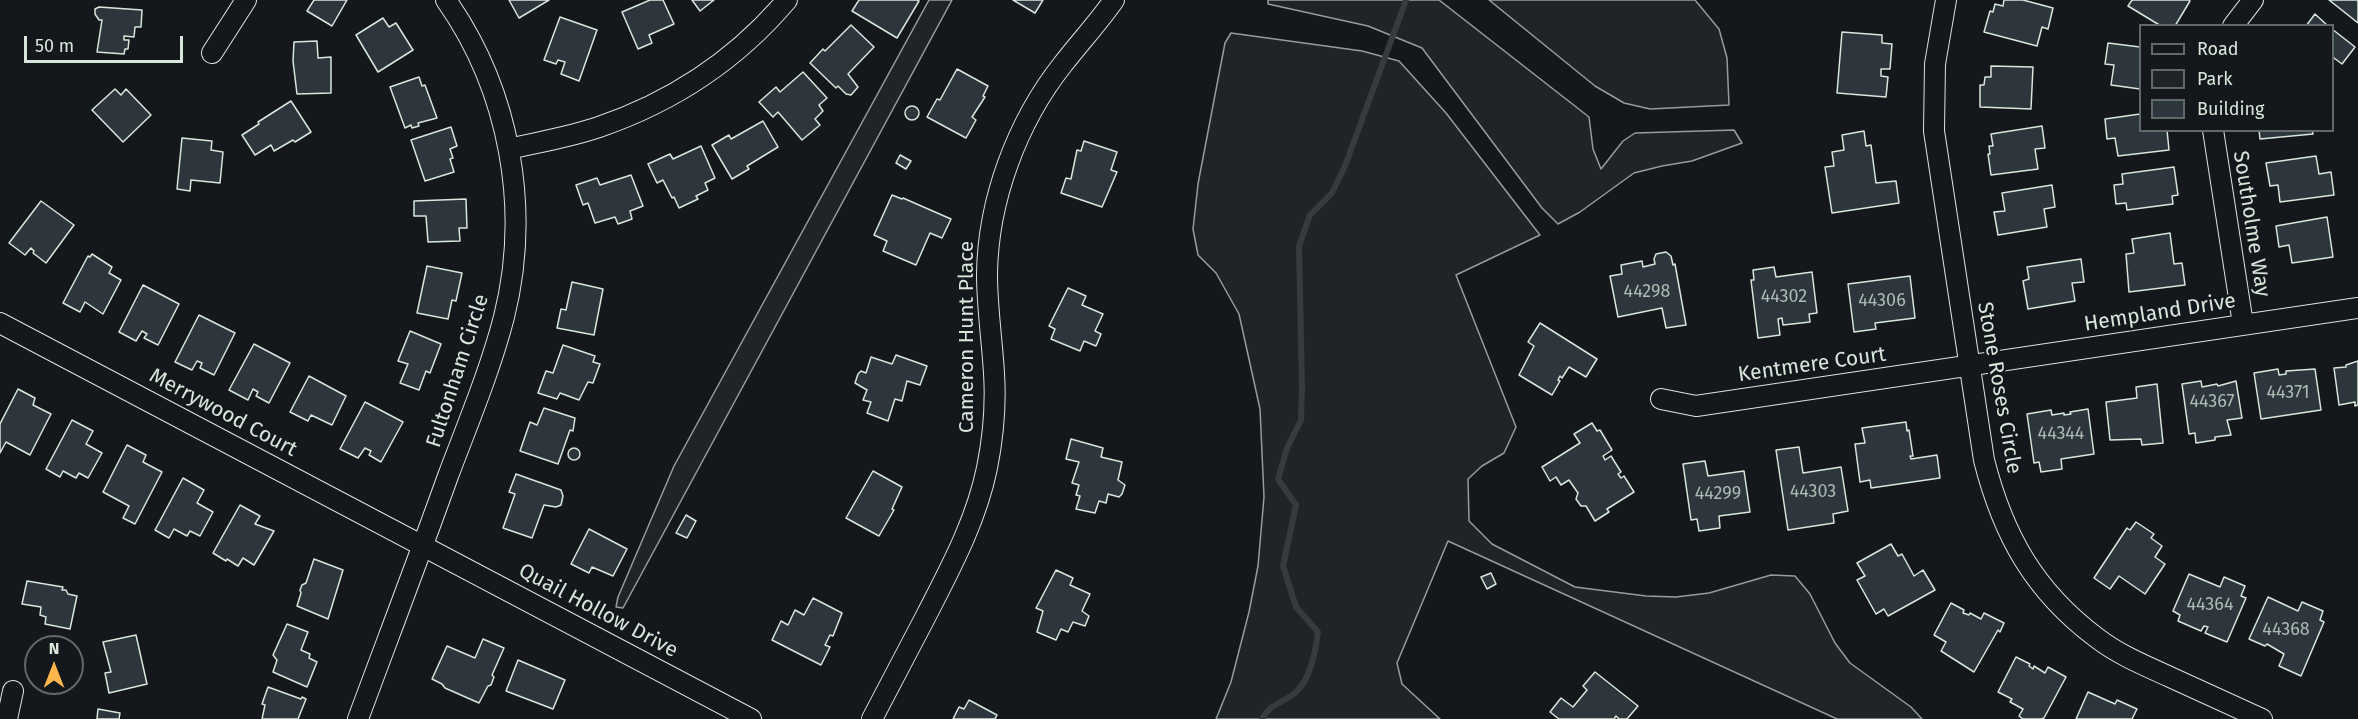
<!DOCTYPE html>
<style>
body{margin:0}
#map{position:relative;width:2358px;height:719px;overflow:hidden;background:#14181c;font-family:"Fira Sans",sans-serif}
canvas{display:block}
.legend{position:absolute;left:2139px;top:24px;width:195px;height:108px;box-sizing:border-box;background:#14181c;border:2px solid #626a69;margin:0;padding:8px 10px;list-style:none;font-size:18px;color:#d8e6dc}
.legend li{display:flex;align-items:center;gap:12px;height:30px}
.legend b{width:30px;border:2px solid #626a69}
.north{position:absolute;left:24px;top:635px;width:60px;height:60px;box-sizing:border-box;background:#14181c;border:2px solid #626a69;border-radius:50%;rotate:0deg;font-size:16px;font-weight:700;line-height:24px;text-align:center;color:#d8e6dc}
.north::after{content:'';display:block;margin:auto;width:21px;height:27px;background:#ffb74d;clip-path:polygon(50% 0,100% 100%,50% 72%,0 100%)}
.scale{position:absolute;left:24px;top:36px;width:159px;height:27px;box-sizing:border-box;border:3px solid #d8e6dc;border-top:0;padding-left:8px;font-size:18px;line-height:21px;white-space:nowrap;color:#d8e6dc;-webkit-text-stroke:4px #14181c;paint-order:stroke}
</style>
<div id="map">
<canvas width="2358" height="719"></canvas>
<ul class="legend">
<li><b style="height:8px;background:#14181c"></b>Road</li>
<li><b style="height:16px;background:#202428"></b>Park</li>
<li><b style="height:16px;background:#2c363c"></b>Building</li>
</ul>
<div class="north">N</div>
<div class="scale">50 m</div>
</div>
<script>
const context = document.querySelector('canvas').getContext('2d');
context.lineJoin = 'round';
function fillPath(path, color) { context.fillStyle = color; context.fill(path, 'evenodd'); }
function strokePath(path, color, width, dash) { context.strokeStyle = color; context.lineWidth = width; context.lineCap = dash ? 'butt' : 'round'; context.setLineDash(dash || []); context.stroke(path); }
function drawText(font, color, halo, rows, align = 'center') {
  context.font = font + ' "Fira Sans",sans-serif'; context.lineWidth = 4.5; context.setLineDash([]); context.textBaseline = 'middle'; context.strokeStyle = halo; context.fillStyle = color; for (const [text, x, y, turn = 0] of rows) {
    context.save(); context.translate(x, y); context.rotate((+turn || 0) * Math.PI / 180); context.textAlign = isNaN(turn) ? turn : align; if (halo) context.strokeText(text, 0, 0); context.fillText(text, 0, 0); context.restore();
  }
}
const green = new Path2D(`
 M929,0H952L623,608L616,607L618,597L674,466Z
 M1268,0H1439L1589,117L1593,149L1601,169L1623,141L1635,133L1734,130L1742,143L1692,161L1662,166L1634,173L1580,212L1558,224L1542,208L1422,48L1368,26L1268,4Z
 M1489,0H1695L1719,29L1727,58L1729,105L1650,109L1624,103L1595,86Z
 M1231,33L1362,51L1399,61L1446,113L1540,235L1456,275L1516,427L1504,453L1482,466L1468,479L1469,521L1492,544L1575,587L1646,596L1676,597L1709,593L1771,575L1795,576L1810,594L1835,643L1850,663L1911,707L1922,719H1837L1448,541L1397,663L1402,684L1440,719H1216L1231,682L1249,612L1258,566L1264,497L1260,409L1239,314L1216,273L1198,255L1193,229L1198,184L1219,74L1225,43Z`);
fillPath(green, '#202428');
strokePath(green, '#939e99', 1.5);
strokePath(new Path2D(`
 M1262,719C1271,703 1281,704 1295,693C1310,681 1316,650 1318,632L1296,607L1283,566L1296,505L1278,479L1287,448L1301,420L1302,387L1299,246L1310,215L1332,193L1345,166L1406,0`), '#363b3e', 6);
const building = new Path2D(`
 M314,0H347L332,26L307,11Z
 M509,0H549L519,18Z
 M650,0H663L674,24L649,35L652,43L638,49L622,12Z
 M692,0H714L700,11Z
 M859,0H917L919,1L897,38L852,11Z
 M1013,0H1043L1035,13Z
 M2004,0H2023L2053,8L2048,29L2042,27L2037,46L1984,32L1990,11L1993,12L1995,4L2003,6Z
 M2132,0H2189L2190,1L2175,26H2161L2128,6Z
 M2329,0H2358V23Z
 M99,7L142,10L141,27H135L134,37L124,36V40H129L128,49H125L124,54L97,52L102,20H99L95,14V9Z
 M2315,14L2328,26H2306Z
 M560,17L597,30L579,81L561,74L565,62L558,60L556,64L544,60Z
 M383,18L389,27L396,23L413,50L378,72L356,35Z
 M851,25L874,47L848,74L858,87L851,95L846,94L838,86L836,88L810,63L823,49L825,51Z
 M2332,29L2355,47L2342,64L2334,58L2332,61Z
 M1842,32L1882,35V43L1892,44L1890,69H1881V76L1888,77L1886,97L1837,93Z
 M317,41L318,58L331,57V93L297,94L293,61L294,42Z
 M2108,43L2140,47V89L2111,85L2114,65L2105,64Z
 M1991,66L2033,67L2031,109L1980,107V85H1984L1985,77H1991Z
 M957,69L988,86L983,96L985,97L972,117L976,120L966,138L927,117L937,99L940,100Z
 M803,72L827,98L819,105L823,111L815,119L820,125L802,140L778,112L773,117L759,102L776,87L780,92Z
 M419,77L422,86L425,85L437,118L418,123L419,126L412,128L411,125L405,128L390,87Z
 M115,89L121,95L126,89L151,115L123,142L92,110Z
 M291,101L311,132L295,142L293,140L274,151L271,145L255,155L242,135L259,124L258,122Z
 M905 113a7 7 0 1 1 14 0a7 7 0 1 1-14 0Z
 M2140,114V130H2167L2169,150L2118,156L2115,138L2107,139L2105,119Z
 M763,121L778,147L747,166L749,169L732,179L712,145L729,135L731,139Z
 M2042,126L2045,148L2035,149L2038,169L1991,175L1988,154H1990L1989,146H1993L1991,134Z
 M451,127L457,146L450,149L453,158L450,159L454,172L425,181L411,140Z
 M2259,130H2312L2313,134L2260,139Z
 M1864,131L1866,146L1871,145L1876,183L1896,181L1899,203L1832,213L1825,167L1834,166L1832,152L1844,150L1842,135Z
 M182,138L212,141L211,150L223,152L220,183L191,180L190,191L177,189Z
 M1084,141L1117,152L1111,170L1117,172L1102,207L1061,193L1066,178L1071,179L1077,150L1081,151Z
 M701,146L715,178L705,183L708,190L696,196L698,199L679,208L674,197L672,198L663,180L657,183L648,164L670,154L673,159Z
 M900,155L911,161L906,169L896,163Z
 M2316,156L2319,174L2331,172L2334,195L2280,202L2278,185L2270,186L2266,163Z
 M2174,167L2178,195L2172,196L2173,204L2127,210L2126,203L2116,204L2114,185L2123,184L2122,174Z
 M631,175L643,206L630,211L632,219L618,224L615,217L595,223L588,203L583,205L576,185L597,178L600,185Z
 M2052,185L2055,207L2044,209L2047,227L1998,235L1994,212L2005,211L2002,193Z
 M892,195L902,199L903,198L951,219L942,238L930,233L916,265L883,251L887,241L874,235Z
 M466,199L467,228H459L460,241L428,242L426,216H414V201Z
 M41,201L74,225L46,263L33,253L34,251L31,248L25,255L9,243Z
 M2327,217L2333,257L2292,263L2289,245L2279,247L2276,226Z
 M2170,233L2174,264L2182,263L2185,285L2129,292L2126,254L2134,253L2132,239Z
 M1666,252L1671,256L1673,265L1675,264L1686,325L1666,328L1662,308L1618,317L1610,276L1622,274L1621,265L1642,261L1643,267L1655,264L1654,259L1656,254Z
 M92,254L112,267L109,273L121,280L103,314L85,302L80,312L63,303L88,256L90,257Z
 M2081,259L2084,282L2072,283L2075,301L2028,309L2023,281L2029,279L2027,267Z
 M427,266L462,273L456,301L452,300L448,319L417,313Z
 M1774,267L1776,277L1812,272L1817,313L1809,314L1810,322L1783,325L1782,318L1778,319L1780,335L1758,338L1751,280H1754L1753,270Z
 M1910,276L1915,318L1875,323L1876,329L1854,332L1848,284Z
 M572,282L603,289L594,335L557,328L561,309L566,310Z
 M143,285L179,304L158,345L144,338L147,334L142,331L136,341L119,332Z
 M1068,288L1086,296L1082,305L1103,314L1095,331L1101,334L1096,346L1084,341L1080,351L1051,339L1055,329L1049,326Z
 M199,315L235,333L214,375L200,368L202,363L197,361L192,370L175,362Z
 M1540,323L1597,359L1586,377L1569,367L1562,378L1560,376L1558,380L1560,381L1552,395L1519,375L1534,346L1528,342Z
 M410,331L441,344L430,373L426,371L419,390L400,383L408,364L398,361Z
 M254,344L290,363L269,403L256,396L258,392L253,389L248,400L229,390Z
 M563,345L595,356L593,362L600,364L593,383L588,382L579,400L560,393L557,399L538,393L546,371L553,373Z
 M896,355L927,366L920,385L907,381L902,401L895,399L888,421L867,413L871,402L863,400L867,390L855,383L858,374L861,371L866,373L871,357L892,364Z
 M2358,361V405L2355,406V402L2339,405L2334,368L2346,367V365Z
 M2278,369L2279,375L2286,374V371L2315,369L2321,410L2261,419L2254,373Z
 M309,376L346,396L332,425L311,415L308,421L290,412Z
 M2201,381L2202,387L2217,384L2218,386L2236,381L2242,418L2227,420L2231,435L2215,437V440L2196,443L2195,433L2189,434L2182,384Z
 M2157,384L2163,443L2142,445L2141,439L2110,440L2106,402L2137,398L2136,387Z
 M18,389L35,398L33,405L51,414L30,455L6,442L0,453V424Z
 M365,402L403,422L381,462L369,455L371,451L365,448L358,458L340,449Z
 M544,408L575,418L573,431L570,430L558,464L520,451L530,422L537,425Z
 M2088,409L2094,454L2061,459L2062,469L2041,472L2039,462L2034,463L2027,414L2051,410L2052,415L2064,413V415L2071,414L2070,412Z
 M72,420L93,431L86,444L102,453L88,478L79,473L76,478L63,471L60,477L46,469Z
 M1906,422L1907,431L1909,430L1913,456H1910L1911,459L1937,455L1940,478L1871,488L1870,480L1860,482L1855,444L1865,443L1862,428Z
 M1592,423L1597,431L1600,430L1612,450L1603,456L1605,460L1611,456L1621,472L1618,474L1621,478L1624,476L1634,492L1607,509L1609,512L1595,521L1586,506H1581L1576,499L1578,493L1569,480L1561,485L1556,477L1550,481L1542,467L1580,443L1574,434Z
 M1071,439L1103,448L1101,457L1122,462L1118,480L1125,485L1122,494L1119,497L1108,494L1106,503L1099,501L1095,513L1076,509L1080,496L1076,495L1079,485L1072,483L1079,462L1066,459Z
 M127,445L146,455L143,462L162,472L135,524L123,518L129,506L103,492Z
 M1799,447L1803,473L1841,467L1848,511L1833,514L1834,523L1788,530L1776,450Z
 M568 454a6 6 0 1 1 12 0a6 6 0 1 1-12 0Z
 M1705,461L1708,476L1744,471L1750,512L1719,516L1720,528L1699,531L1697,519L1691,520L1683,464Z
 M873,471L902,487L892,509L894,510L879,536L846,518Z
 M516,474L561,490L563,496L561,505L556,507L544,505L532,538L503,528L515,494L509,492Z
 M183,478L204,490L197,503L213,512L200,536L190,531L187,536L174,529L169,538L155,530Z
 M240,505L260,516L255,524L274,531L254,565L243,558L238,566L227,559L226,561L213,553Z
 M686,515L696,521L687,538L676,533Z
 M2136,522L2154,534L2151,538L2162,546L2155,557L2165,564L2145,594L2119,576L2110,589L2094,578L2127,528L2130,530Z
 M589,529L627,549L613,576L592,567L589,573L571,564Z
 M1891,544L1898,556L1902,554L1914,576L1923,570L1935,590L1888,616L1884,609L1876,614L1857,580L1865,576L1857,563Z
 M314,559L343,570L328,619L297,606L301,593L300,590L302,585L306,583Z
 M1056,570L1073,578L1070,585L1090,594L1082,611L1089,616L1085,626L1073,622L1068,632L1061,629L1056,640L1037,632L1043,611L1036,608Z
 M1491,573L1496,584L1487,589L1481,577Z
 M2189,574L2220,587L2224,577L2245,586L2241,596L2246,598L2227,642L2205,633L2208,627L2204,626L2201,631L2178,621L2180,615L2173,611Z
 M27,581L63,587L62,590H66L68,594L77,596L70,629L45,624L46,617L40,615L41,607L22,604Z
 M2268,597L2298,611L2302,602L2323,611L2320,620L2324,622L2301,676L2279,666L2284,654L2267,644L2265,646L2249,639Z
 M813,598L842,613L833,636L830,635L825,645L830,647L821,665L772,640L781,621L788,625L795,610L804,615Z
 M1951,603L1964,610L1963,613L1969,615L1970,613L1981,619L1984,613L2004,623L2000,632L1998,630L1974,672L1941,651L1946,642L1934,635Z
 M287,624L308,632L301,650L310,654L309,658L317,662L307,687L273,672L277,660L273,655Z
 M136,635L147,684L109,693L105,673L111,672L103,642Z
 M483,639L504,648L492,675L494,677L491,685L488,686L479,703L445,688L442,684L432,679L447,646L475,658Z
 M2016,657L2030,664L2029,666L2033,669L2034,666L2045,673L2048,667L2066,677L2044,718L2041,719H2023L2019,716L2023,709L2010,702L2012,699L1998,692Z
 M518,660L565,680L553,709L506,691Z
 M1595,672L1638,706L1627,719H1619L1616,716L1614,719H1559L1550,712L1561,698L1573,707L1587,690L1583,686Z
 M268,687L301,699L302,697L306,699L298,719H262L265,705L262,704Z
 M2088,692L2115,704L2117,700L2137,709L2132,719H2076Z
 M969,700L997,715L995,719H953L959,707L964,709Z
 M98,709L120,713L119,719H97Z`);
fillPath(building, '#2c363c');
strokePath(building, '#d8e6dc', 1.5);
const minor = new Path2D(`
 M1946,0L1935,64L1934,131L1984,460C2003,535 2034,591 2097,638C2119,655 2146,666 2170,677C2201,691 2231,705 2262,719
 M2233,26L2253,0
 M212,53L246,0
 M2213,130L2243,324
 M509,149C539,142 570,137 599,127C672,102 737,59 787,0
 M0,323L751,719
 M1661,399L1696,406L2358,308
 M7,719L13,691
 M358,719C388,638 419,557 448,476C468,423 490,371 504,317C531,209 510,91 446,0
 M872,719C890,684 909,649 927,614C951,567 976,521 987,468C993,438 996,404 994,373C992,340 987,307 987,274C988,200 1017,122 1063,64C1080,42 1098,23 1114,0`);
strokePath(minor, '#d8e6dc', 22);
strokePath(minor, '#14181c', 20);
drawText('18px', '#adbab4', null, [
 ["44298",1647,292],
 ["44302",1784,297],
 ["44306",1882,301],
 ["44371",2288,393],
 ["44367",2212,402],
 ["44344",2061,434],
 ["44303",1813,492],
 ["44299",1718,494],
 ["44364",2210,605],
 ["44368",2286,630]
]);
drawText('21px', '#d8e6dc', '#14181c', [
 ["Southolme Way",2251,224,81],
 ["Hempland Drive",2160,313,-9],
 ["Cameron Hunt Place",967,337,-90],
 ["Kentmere Court",1812,365,-8],
 ["Fultonham Circle",458,371,-72],
 ["Stone Roses Circle",1999,388,80],
 ["Merrywood Court",223,413,28],
 ["Quail Hollow Drive",598,611,28]
]);
</script>
